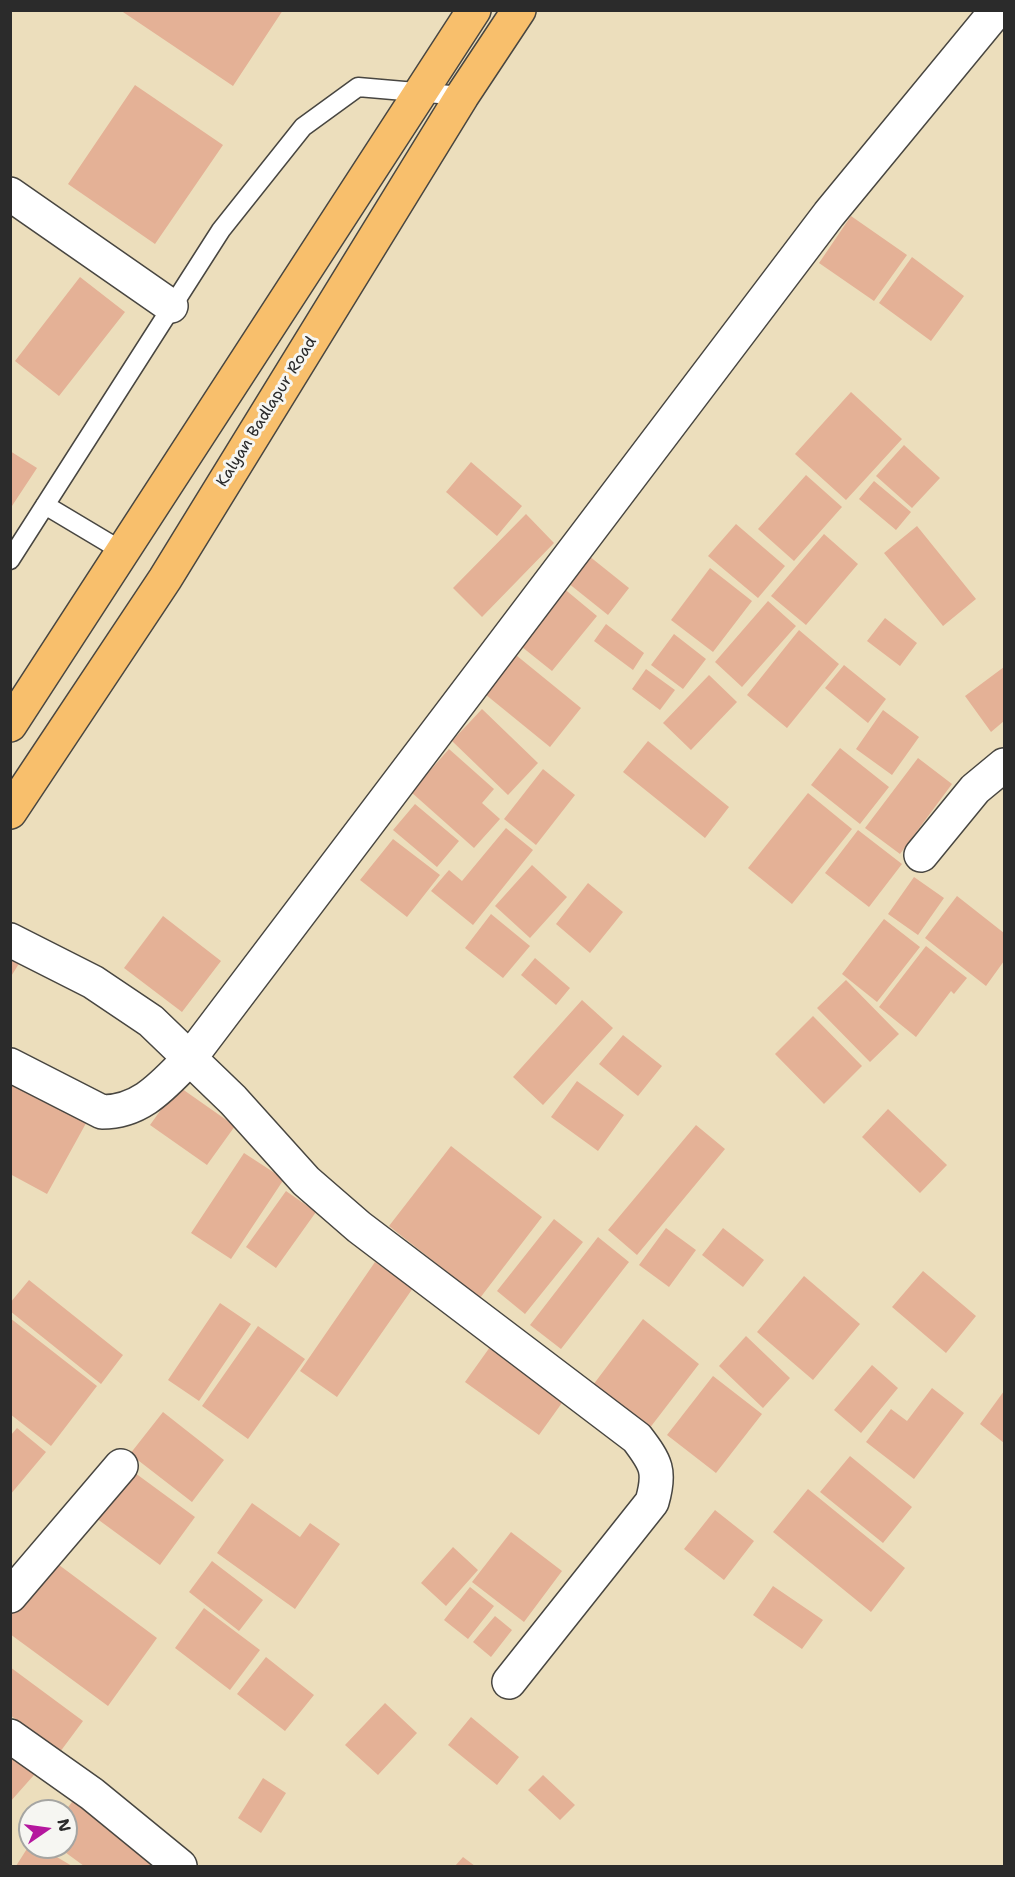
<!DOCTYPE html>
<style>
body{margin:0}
#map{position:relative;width:1015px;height:1877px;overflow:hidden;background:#ecdebc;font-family:"Shantell Sans",sans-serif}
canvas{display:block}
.frame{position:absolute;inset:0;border:12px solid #2b2b2b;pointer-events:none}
.north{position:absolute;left:18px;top:1799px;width:60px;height:60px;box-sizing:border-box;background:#f6f6f2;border:2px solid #a5a5a2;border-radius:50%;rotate:77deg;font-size:16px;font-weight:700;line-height:24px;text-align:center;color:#2b2b2b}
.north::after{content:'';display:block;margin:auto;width:21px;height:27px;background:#b5179e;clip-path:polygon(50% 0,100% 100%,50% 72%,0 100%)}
</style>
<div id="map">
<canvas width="1015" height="1877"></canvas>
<div class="frame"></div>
<div class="north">N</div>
</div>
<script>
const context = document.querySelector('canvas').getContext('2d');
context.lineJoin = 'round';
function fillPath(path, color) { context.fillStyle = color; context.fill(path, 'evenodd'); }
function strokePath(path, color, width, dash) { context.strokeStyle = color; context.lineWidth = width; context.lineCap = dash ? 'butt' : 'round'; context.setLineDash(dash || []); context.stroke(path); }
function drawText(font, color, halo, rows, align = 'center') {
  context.font = font + ' "Shantell Sans",sans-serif'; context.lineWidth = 6; context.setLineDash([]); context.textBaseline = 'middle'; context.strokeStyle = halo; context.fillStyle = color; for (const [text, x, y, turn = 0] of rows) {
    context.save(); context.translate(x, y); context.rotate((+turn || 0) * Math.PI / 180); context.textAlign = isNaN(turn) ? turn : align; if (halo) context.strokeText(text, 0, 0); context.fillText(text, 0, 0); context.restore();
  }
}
fillPath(new Path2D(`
 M120,10H283L233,86Z
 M135,85L223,145L155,244L68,184Z
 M851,216L907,255L874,301L819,263Z
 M912,257L964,296L931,341L879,303Z
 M80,277L125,312L59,396L15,361Z
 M851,392L902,439L846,500L795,454Z
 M904,445L940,478L912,508L876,476Z
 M10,451L37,468L10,509Z
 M471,462L522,506L497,536L446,492Z
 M806,475L842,507L794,561L758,529Z
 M874,481L911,512L896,530L859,499Z
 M526,514L554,543L482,617L453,588Z
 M736,524L785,566L758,598L708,556Z
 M917,526L976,599L943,626L884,553Z
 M824,534L858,564L806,625L771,596Z
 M589,556L629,588L608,615L568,583Z
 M710,568L752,601L713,652L671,620Z
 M562,587L597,616L552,671L517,643Z
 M768,601L796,626L742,687L715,662Z
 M885,618L917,643L900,666L867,641Z
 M606,624L644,653L633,670L594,641Z
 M799,630L839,664L787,728L747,695Z
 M674,634L706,659L683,689L651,665Z
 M511,651L581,708L550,747L480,690Z
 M844,665L886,699L868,723L825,688Z
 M1004,667V721L991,732L965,696Z
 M646,669L675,690L660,710L632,689Z
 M709,675L737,702L691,750L663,723Z
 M482,709L538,763L508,795L452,741Z
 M883,710L919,737L892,775L856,749Z
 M648,741L729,807L705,838L623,772Z
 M840,748L889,787L860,824L811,785Z
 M449,749L494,789L482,803L500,819L474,848L411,792Z
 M918,758L952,784L900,854L865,828Z
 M543,769L575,795L536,845L504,819Z
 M808,793L852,829L792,904L748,868Z
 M415,804L459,841L437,867L393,830Z
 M506,828L533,850L473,925L431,891L449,870L462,881Z
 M858,830L902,864L869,907L825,873Z
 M393,839L440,875L407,917L360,880Z
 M532,865L567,897L530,938L495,906Z
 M914,877L944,898L918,935L888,914Z
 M588,883L623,912L590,953L556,924Z
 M957,896L1004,933V961L986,986L925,938Z
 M491,914L530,946L503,978L465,948Z
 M163,916L221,961L182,1012L124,968Z
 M884,919L920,947L877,1002L842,974Z
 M926,946L967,978L954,994L951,991L916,1037L879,1007Z
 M10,956L20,962L10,978Z
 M535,958L570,988L556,1005L521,975Z
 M846,980L899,1034L870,1062L817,1008Z
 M582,1000L613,1028L543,1105L513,1077Z
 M813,1016L862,1066L824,1104L775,1054Z
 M623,1035L662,1066L638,1096L599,1064Z
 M10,1071L90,1116L47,1194L10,1174Z
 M577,1081L624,1115L598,1151L551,1117Z
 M178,1086L235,1126L207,1165L150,1125Z
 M888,1109L947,1165L920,1193L862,1137Z
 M696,1125L725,1149L637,1255L608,1230Z
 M451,1146L542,1217L480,1298L389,1226Z
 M244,1153L284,1179L231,1259L191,1233Z
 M286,1191L316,1212L276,1268L246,1247Z
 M554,1219L583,1242L525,1314L497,1291Z
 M666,1228L696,1250L669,1287L639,1265Z
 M723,1228L764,1260L743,1287L702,1255Z
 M598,1237L629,1262L561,1349L530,1325Z
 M375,1262L413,1288L337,1397L300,1371Z
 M923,1271L976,1316L946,1353L892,1307Z
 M804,1276L860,1324L813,1380L757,1332Z
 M29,1280L123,1355L101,1384L10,1311V1303Z
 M220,1303L251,1324L199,1401L168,1380Z
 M10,1318L97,1386L51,1446L10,1414Z
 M643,1319L699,1364L649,1429L593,1385Z
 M258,1326L305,1359L248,1439L202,1406Z
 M746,1336L790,1378L763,1408L719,1366Z
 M490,1347L564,1400L539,1435L465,1382Z
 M872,1365L898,1388L861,1433L834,1410Z
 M713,1376L762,1414L716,1473L667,1435Z
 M932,1388L964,1413L914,1479L866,1442L891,1409L907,1421Z
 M1004,1391V1443L980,1424Z
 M163,1412L224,1460L192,1502L130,1454Z
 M17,1428L46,1452L10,1495V1436Z
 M850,1456L912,1507L883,1543L820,1492Z
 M131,1470L195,1517L160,1565L96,1518Z
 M808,1489L905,1568L871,1612L773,1532Z
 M252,1503L300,1537L310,1523L340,1544L295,1609L217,1553Z
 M715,1510L754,1541L724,1580L684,1549Z
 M511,1532L562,1571L524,1622L472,1582Z
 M453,1547L478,1570L446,1606L421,1583Z
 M51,1559L157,1638L108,1706L10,1634V1615Z
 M212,1561L263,1600L239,1631L189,1592Z
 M773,1586L823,1620L802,1649L753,1615Z
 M470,1587L494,1606L468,1639L444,1620Z
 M204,1608L260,1650L230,1690L175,1648Z
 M495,1616L512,1630L491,1657L473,1642Z
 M266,1657L314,1695L285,1731L237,1694Z
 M10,1667L83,1721L60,1752L10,1715Z
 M385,1703L417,1733L378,1775L345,1745Z
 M471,1717L519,1757L497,1785L448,1745Z
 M10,1754L34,1775L10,1802Z
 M543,1775L575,1805L560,1820L528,1790Z
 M263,1778L286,1793L261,1833L238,1818Z
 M78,1794L159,1866H84L58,1847H66V1810Z
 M30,1844V1847H40L72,1866H16Z
 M463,1857L475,1866H455Z`), '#e4b196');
const service = new Path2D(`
 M45,505L122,551
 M10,560L221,230L303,127L358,87L462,96`);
const minor = new Path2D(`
 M10,194L171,306
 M921,855L975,789L1004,765
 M10,940L93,982L151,1021L233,1100L306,1181L359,1227L637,1438C656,1463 661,1471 652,1502L509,1682
 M10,1065L102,1112C142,1112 164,1084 190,1058L829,214L997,10
 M10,1596L121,1466
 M10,1736L92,1794L180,1866`);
const primary = new Path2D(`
 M10,725L474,10
 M10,812L165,579L462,96L519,10`);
strokePath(service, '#484641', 21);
strokePath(minor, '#484641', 36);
strokePath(primary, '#484641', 36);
strokePath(service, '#fff', 18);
strokePath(minor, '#fff', 33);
strokePath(primary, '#f8bf6c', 33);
drawText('16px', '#2b2b2b', '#f6f6f2', [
 ["Kalyan Badlapur Road",267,412,-58]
]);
</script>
